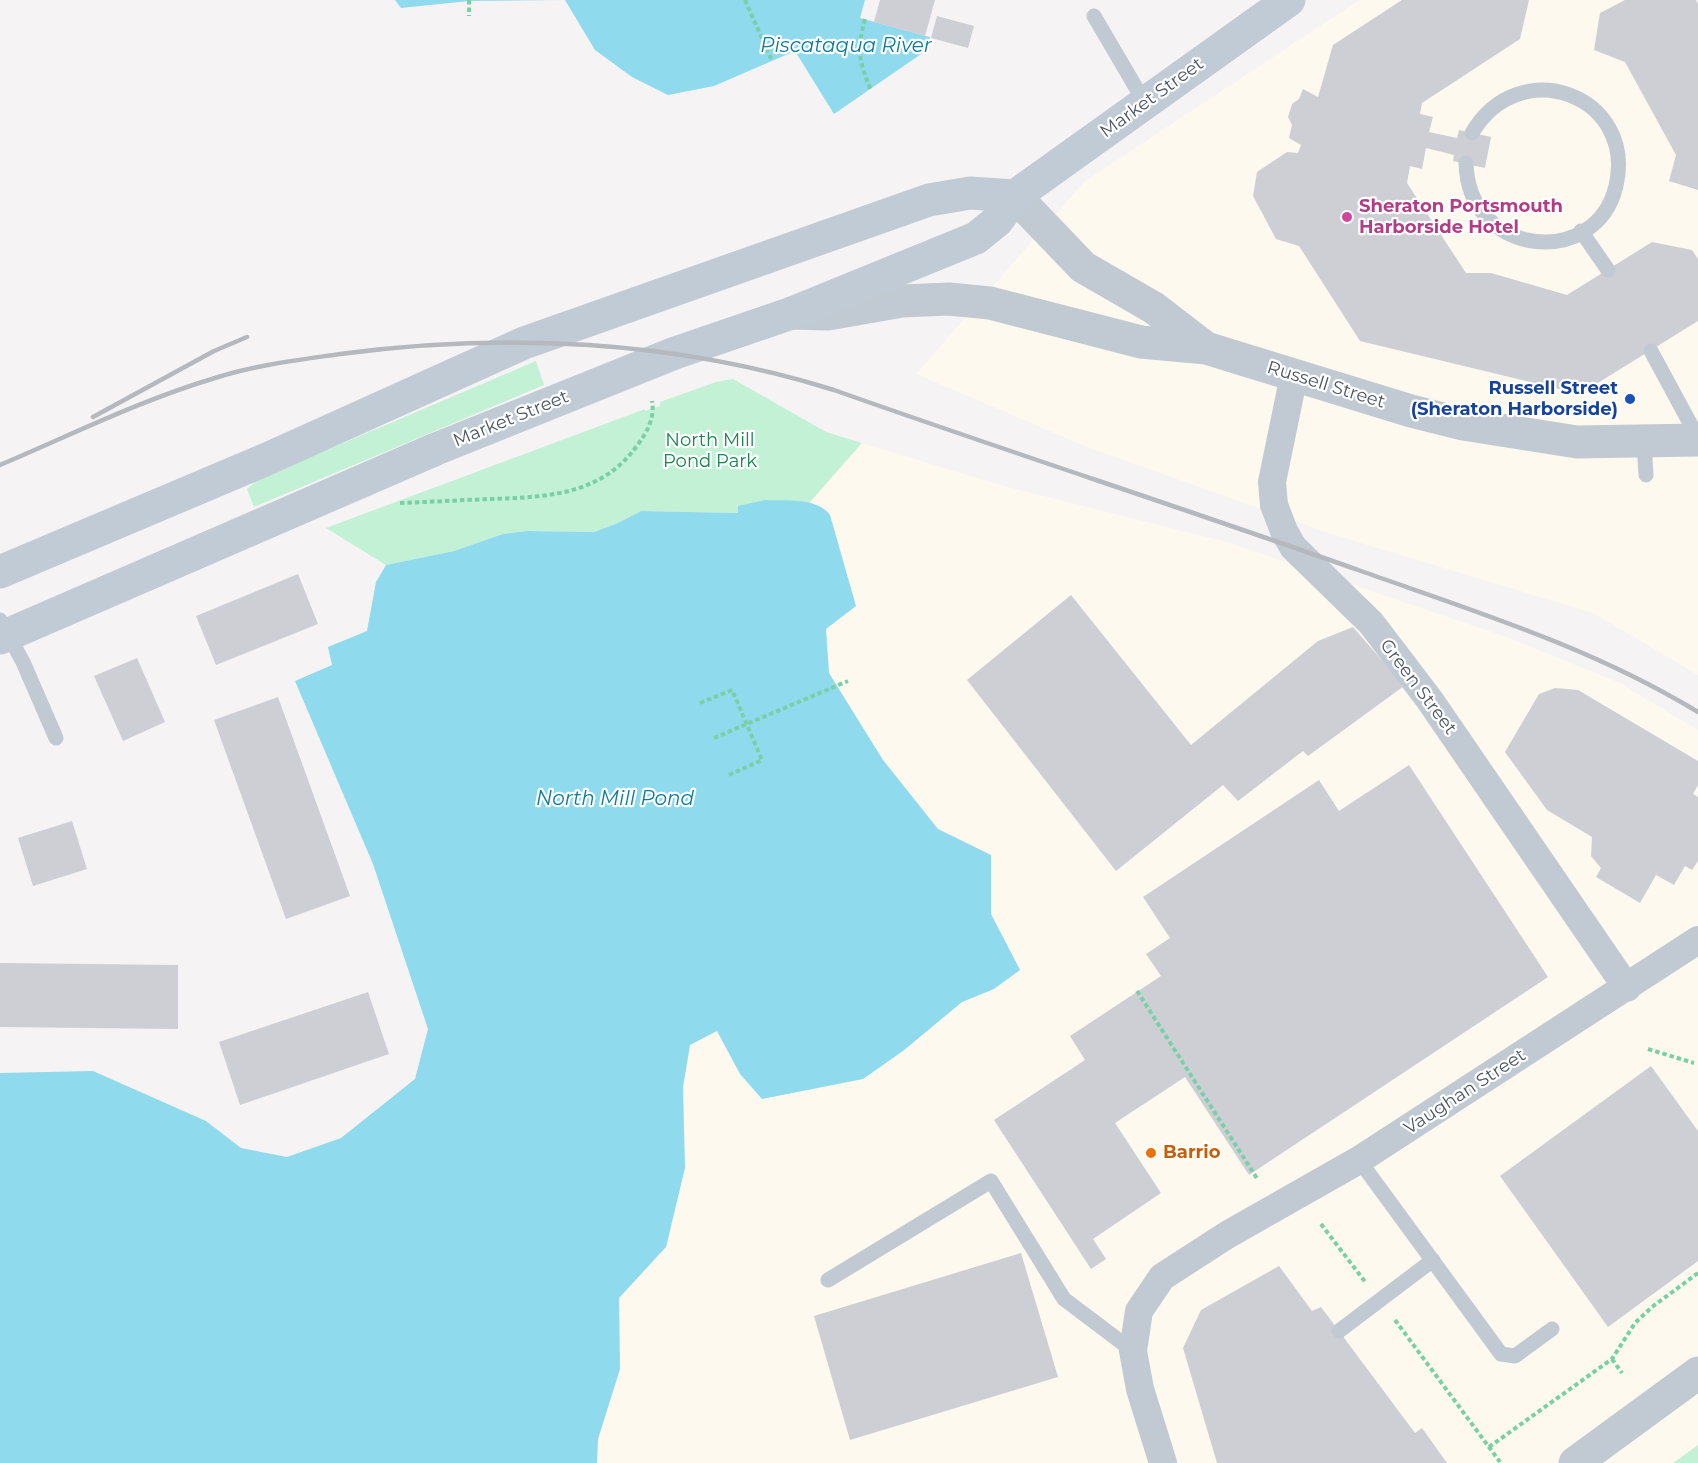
<!DOCTYPE html>
<style>
body{margin:0}
canvas{display:block;background:#f5f3f3}
</style>
<canvas width="1698" height="1463"></canvas>
<script>
const context = document.querySelector('canvas').getContext('2d');
context.lineJoin = 'round';
function fillPath(path, color) { context.fillStyle = color; context.fill(path, 'evenodd'); }
function strokePath(path, color, width, dash) { context.strokeStyle = color; context.lineWidth = width; context.lineCap = dash ? 'butt' : 'round'; context.setLineDash(dash || []); context.stroke(path); }
function drawText(font, color, halo, rows, align = 'center') {
  context.font = font + ' Montserrat,sans-serif'; context.lineWidth = 4.5; context.setLineDash([]); context.textBaseline = 'middle'; context.strokeStyle = halo; context.fillStyle = color; for (const [text, x, y, turn = 0] of rows) {
    context.save(); context.translate(x, y); context.rotate((+turn || 0) * Math.PI / 180); context.textAlign = isNaN(turn) ? turn : align; if (halo) context.strokeText(text, 0, 0); context.fillText(text, 0, 0); context.restore();
  }
}
fillPath(new Path2D(`
 M1359,0H1698V675L1593,613L1331,534L1087,447L916,374L1084,182Z
 M862,443L1004,486L1227,542L1504,636L1620,683L1698,730V1463H597L598,1439L620,1369L619,1298L666,1247L685,1168L683,1087L690,1045L717,1030L740,1074L903,1051L962,1002L994,989L1020,970L991,914V855L938,829L883,760L829,673L826,629L856,606L830,515L826,510L809,503Z`), '#fdf9ef');
fillPath(new Path2D(`
 M536,361L544,385L254,507L247,489L259,479Z
 M733,379L826,432L862,443L809,503L793,501L738,513L641,511L618,523L594,532L527,531L503,534L454,551L386,565L326,528L645,409V411L660,406V402L716,382Z
 M1698,1445V1463H1673Z`), '#c3f1d5');
fillPath(new Path2D(`
 M395,0H561L469,1L401,8Z
 M565,0H939L927,50L834,114L795,51L714,86L668,95L632,77L595,50Z
 M765,500C785,501 817,497 830,515L856,606L826,629L829,673L883,760L938,829L991,855V914L1020,970L994,989L962,1002L903,1051L863,1079L762,1099L740,1074L717,1031L690,1045L683,1087L685,1168L666,1247L619,1298L620,1369L598,1439L597,1463H0V1073L93,1071L206,1121L241,1148L287,1157L341,1138L415,1079L428,1029L373,864L295,681L332,665L328,647L367,631L376,582L386,565L454,551L503,534L527,531L594,532L618,523L641,511L738,513V506Z`), '#90daee');
fillPath(new Path2D(`
 M865,0H942L933,38L860,18Z`), '#f5f3f3');
fillPath(new Path2D(`
 M880,0H935L925,36L874,22Z
 M1402,0H1529L1520,39L1422,103L1420,114L1433,117L1429,132L1457,138L1459,130L1491,137L1485,168L1453,161L1454,155L1426,148L1422,169L1410,166L1407,183L1466,273H1491L1567,295L1652,242L1692,250L1698,259V321L1580,394L1360,341L1299,246L1276,239L1253,196L1257,172L1287,152L1298,153L1301,145L1289,138L1292,125L1288,117L1292,104L1299,99L1303,89L1318,97L1333,45Z
 M1625,0H1696L1698,4V190L1669,181L1676,155L1625,62L1594,50L1600,13Z
 M937,16L974,26L968,48L931,38Z
 M298,574L318,624L216,665L196,616Z
 M1071,595L1191,745L1318,641L1353,627L1404,686L1308,756L1303,751L1238,801L1223,785L1116,871L967,680Z
 M137,658L165,722L123,741L94,676Z
 M1555,688L1578,690L1698,761V785L1693,794L1698,797V861L1692,870L1685,866L1674,885L1656,875L1640,903L1596,877L1601,868L1591,856L1592,837L1547,810L1505,752L1539,694Z
 M278,697L350,896L286,919L214,720Z
 M1409,765L1548,977L1249,1175L1185,1077L1115,1123L1161,1193L1093,1239L1106,1259L1091,1269L994,1120L1085,1060L1070,1036L1161,976L1146,954L1170,938L1143,897L1319,780L1339,811Z
 M72,821L87,869L33,886L18,838Z
 M0,963L178,965V1029L0,1027Z
 M368,992L389,1054L240,1105L219,1042Z
 M1651,1066L1698,1131V1261L1608,1327L1500,1176Z
 M1021,1253L1058,1377L850,1440L814,1316Z
 M1279,1266L1312,1311L1321,1307L1415,1433L1422,1428L1447,1463H1217L1183,1348L1201,1310Z`), '#cdcfd5');
strokePath(new Path2D(`
 M469,0V16
 M745,0L772,61
 M865,19C856,53 859,59 871,91
 M400,503C430,502 461,500 492,499C547,497 601,495 636,447C647,433 655,418 652,401
 M700,703L732,690L762,760L729,775
 M714,738L848,681
 M1137,991L1258,1180
 M1648,1049L1694,1063
 M1321,1224L1366,1283
 M1395,1320L1500,1462
 M1612,1359L1622,1373
 M1489,1447L1612,1359L1635,1323L1652,1307L1698,1273`), '#7ad0a6', 4, [4.5, 3]);
strokePath(new Path2D(`
 M1094,16L1145,103
 M1466,163C1468,257 1596,270 1616,186C1637,95 1519,52 1472,133
 M1581,231L1608,270
 M1651,351L1698,438
 M1644,443L1646,475
 M0,620L23,662L56,738
 M1359,1160L1501,1354L1515,1356L1552,1329
 M828,1280L991,1181L1064,1299L1133,1351
 M1339,1331L1433,1260`), '#c1cad2', 15);
strokePath(new Path2D(`
 M1294,375L1272,482L1274,505L1284,531L1293,547L1371,623L1429,699L1627,988
 M1163,1463L1140,1389L1133,1351L1139,1311L1162,1277L1227,1235L1359,1160L1698,940`), '#c1cad2', 28);
strokePath(new Path2D(`
 M1015,196L1083,267L1154,308L1206,348
 M792,313L828,314L902,301L949,299L990,303L1141,342L1206,348L1411,411L1463,424L1577,442L1698,440
 M1575,1463L1698,1373`), '#c1cad2', 33);
strokePath(new Path2D(`
 M0,572L267,459L524,343L929,200L970,193L1015,196
 M0,638L436,449L675,353L792,313L976,238L997,221L1015,196L1289,0`), '#c1cbd6', 33);
strokePath(new Path2D(`
 M93,417L214,351L247,337
 M0,465C71,435 141,400 215,378C255,365 298,360 340,354C504,332 675,340 834,390C1009,452 1186,509 1361,571C1477,612 1593,648 1698,712`), '#b5b8bd', 4.5);
for (const [x, y, r, color] of [
 [1347,217,6,"#d1479c"],
 [1630,399,6,"#1a4fb4"],
 [1151,1153,6,"#e8710a"]
]) { const dot = new Path2D(); dot.arc(x, y, r, 0, 2 * Math.PI); context.fillStyle = color; context.fill(dot); strokePath(dot, '#fff', 2); }
drawText('18px', '#4a5661', '#fff', [
 ["Market Street",1152,98,-36],
 ["Russell Street",1326,385,17],
 ["Market Street",511,419,-22],
 ["Green Street",1418,687,53],
 ["Vaughan Street",1465,1092,-33]
]);
drawText('bold 18px', '#b23c85', '#fff', [
 ["Sheraton Portsmouth",1359,207],
 ["Harborside Hotel",1359,228]
], 'left');
drawText('bold 18px', '#164399', '#fff', [
 ["Russell Street",1618,389],
 ["(Sheraton Harborside)",1618,410]
], 'right');
drawText('18px', '#17864f', '#fff', [
 ["North Mill",710,441],
 ["Pond Park",710,462]
]);
drawText('bold 18px', '#c56008', '#fff', [
 ["Barrio",1163,1153]
], 'left');
drawText('italic 20px', '#0c7c9b', '#fff', [
 ["Piscataqua River",846,46],
 ["North Mill Pond",615,799]
]);
</script>
